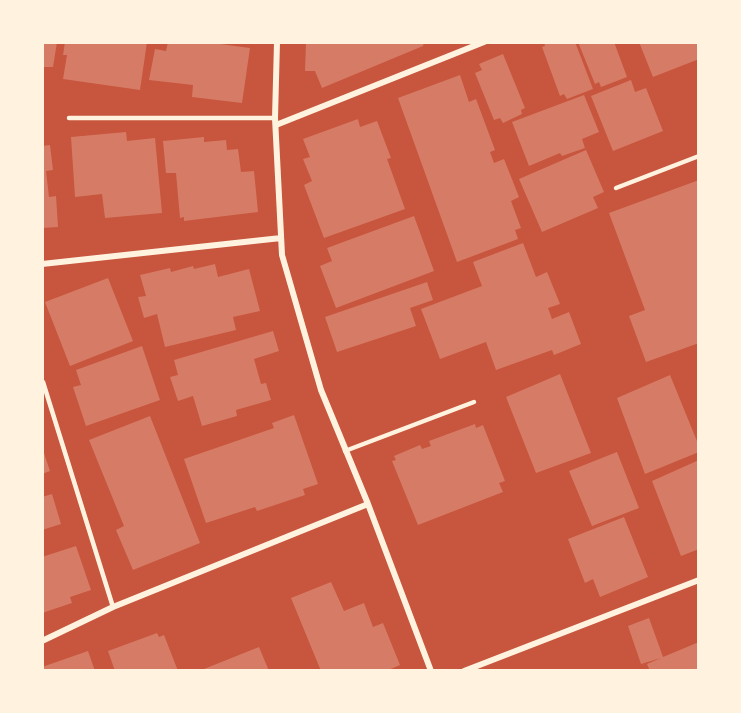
<!DOCTYPE html>
<style>
body{margin:0}
#map{position:relative;width:741px;height:713px;overflow:hidden;background:#c8553d;font-family:Jost,sans-serif}
canvas{display:block}
.frame{position:absolute;inset:0;border:44px solid #fff3e0;pointer-events:none}
</style>
<div id="map">
<canvas width="741" height="713"></canvas>
<div class="frame"></div>
</div>
<script>
const context = document.querySelector('canvas').getContext('2d');
context.lineJoin = 'round';
function fillPath(path, color) { context.fillStyle = color; context.fill(path, 'evenodd'); }
function strokePath(path, color, width, dash) { context.strokeStyle = color; context.lineWidth = width; context.lineCap = dash ? 'butt' : 'round'; context.setLineDash(dash || []); context.stroke(path); }
fillPath(new Path2D(`
 M42,42H57L53,67H42Z
 M65,42H147L140,90L63,79L67,55H63Z
 M168,42H205L250,48L242,103L192,97L193,85L149,80L155,49L166,51Z
 M306,42H424L423,46L322,88L315,71H305Z
 M544,42H575L593,89L567,99L564,94L560,96L542,47L545,46Z
 M578,42H614L627,77L601,87L599,82L595,84Z
 M639,42H699V59L653,77Z
 M503,54L525,108L521,110L522,114L503,123L500,118L494,120L475,73L482,70L479,64Z
 M460,75L469,102L476,99L495,150L490,152L494,163L504,159L519,197L511,201L521,228L515,230L518,239L457,262L398,98Z
 M631,80L635,92L646,88L663,131L613,151L591,96Z
 M584,95L599,132L582,139L585,148L562,156L560,153L529,166L512,122Z
 M358,119L360,127L377,121L391,158L387,159L405,209L324,238L304,185L312,181L303,159L310,157L303,139Z
 M126,132L127,141L155,138L162,213L105,218L102,194L75,197L71,137Z
 M204,137V142L226,140L227,150L238,149L241,172L254,171L258,212L184,221V217L180,218L176,173H166L163,141Z
 M50,145L53,170L46,171L49,197L56,196L58,227L42,228V146Z
 M586,150L604,192L593,197L598,208L542,232L519,179Z
 M699,180V343L646,362L629,316L645,310L609,213Z
 M414,216L434,271L336,308L320,266L332,261L327,248Z
 M523,243L536,277L547,272L560,304L548,308L552,319L569,312L581,344L554,355L552,350L496,370L486,342L440,359L421,309L482,286L473,262Z
 M215,264L218,277L249,269L260,311L233,317L236,330L165,347L157,314L144,318L138,297L146,296L140,275L170,268L171,272L193,266L194,269Z
 M108,278L133,341L70,366L45,302Z
 M427,282L433,300L410,308L416,326L337,352L325,317Z
 M273,331L279,351L254,359L261,384L266,383L271,400L236,410L237,416L202,426L193,396L178,401L170,377L178,375L174,360Z
 M142,346L160,400L86,426L73,387L81,385L76,370Z
 M560,374L591,453L536,473L506,397Z
 M670,375L699,446V452L645,474L617,398Z
 M294,415L318,484L303,489L305,495L257,511L255,507L206,523L184,459L274,428L272,423Z
 M150,416L200,543L133,570L116,530L124,526L89,440Z
 M475,424L476,428L483,425L505,481L499,483L503,492L418,525L392,461L396,460L394,456L420,445L422,449L431,446L429,441Z
 M42,447L50,471L42,474Z
 M617,452L639,508L592,526L569,471Z
 M699,460V549L681,556L652,481Z
 M52,494L61,524L42,530V497Z
 M624,517L648,577L600,597L593,579L585,583L568,539Z
 M76,546L91,590L70,597L72,603L42,613V557Z
 M331,582L344,611L364,603L373,627L383,623L400,665L386,671H321L291,598Z
 M649,618L663,657L699,642V671H650L647,664L661,658L641,664L628,626Z
 M157,633L159,637L164,635L178,671H115L108,651Z
 M259,647L269,671H204V669Z
 M88,651L95,671H42V667Z`), '#d67c66');
strokePath(new Path2D(`
 M69,118H275
 M616,188L699,156
 M43,382L113,607
 M345,451L474,402`), '#fff3e0', 4.5);
strokePath(new Path2D(`
 M277,42L275,118L282,255L321,390L368,504L431,671
 M276,125L484,42
 M42,264L281,238
 M42,641L113,607L368,504
 M464,671L699,580`), '#fff3e0', 6);
</script>
